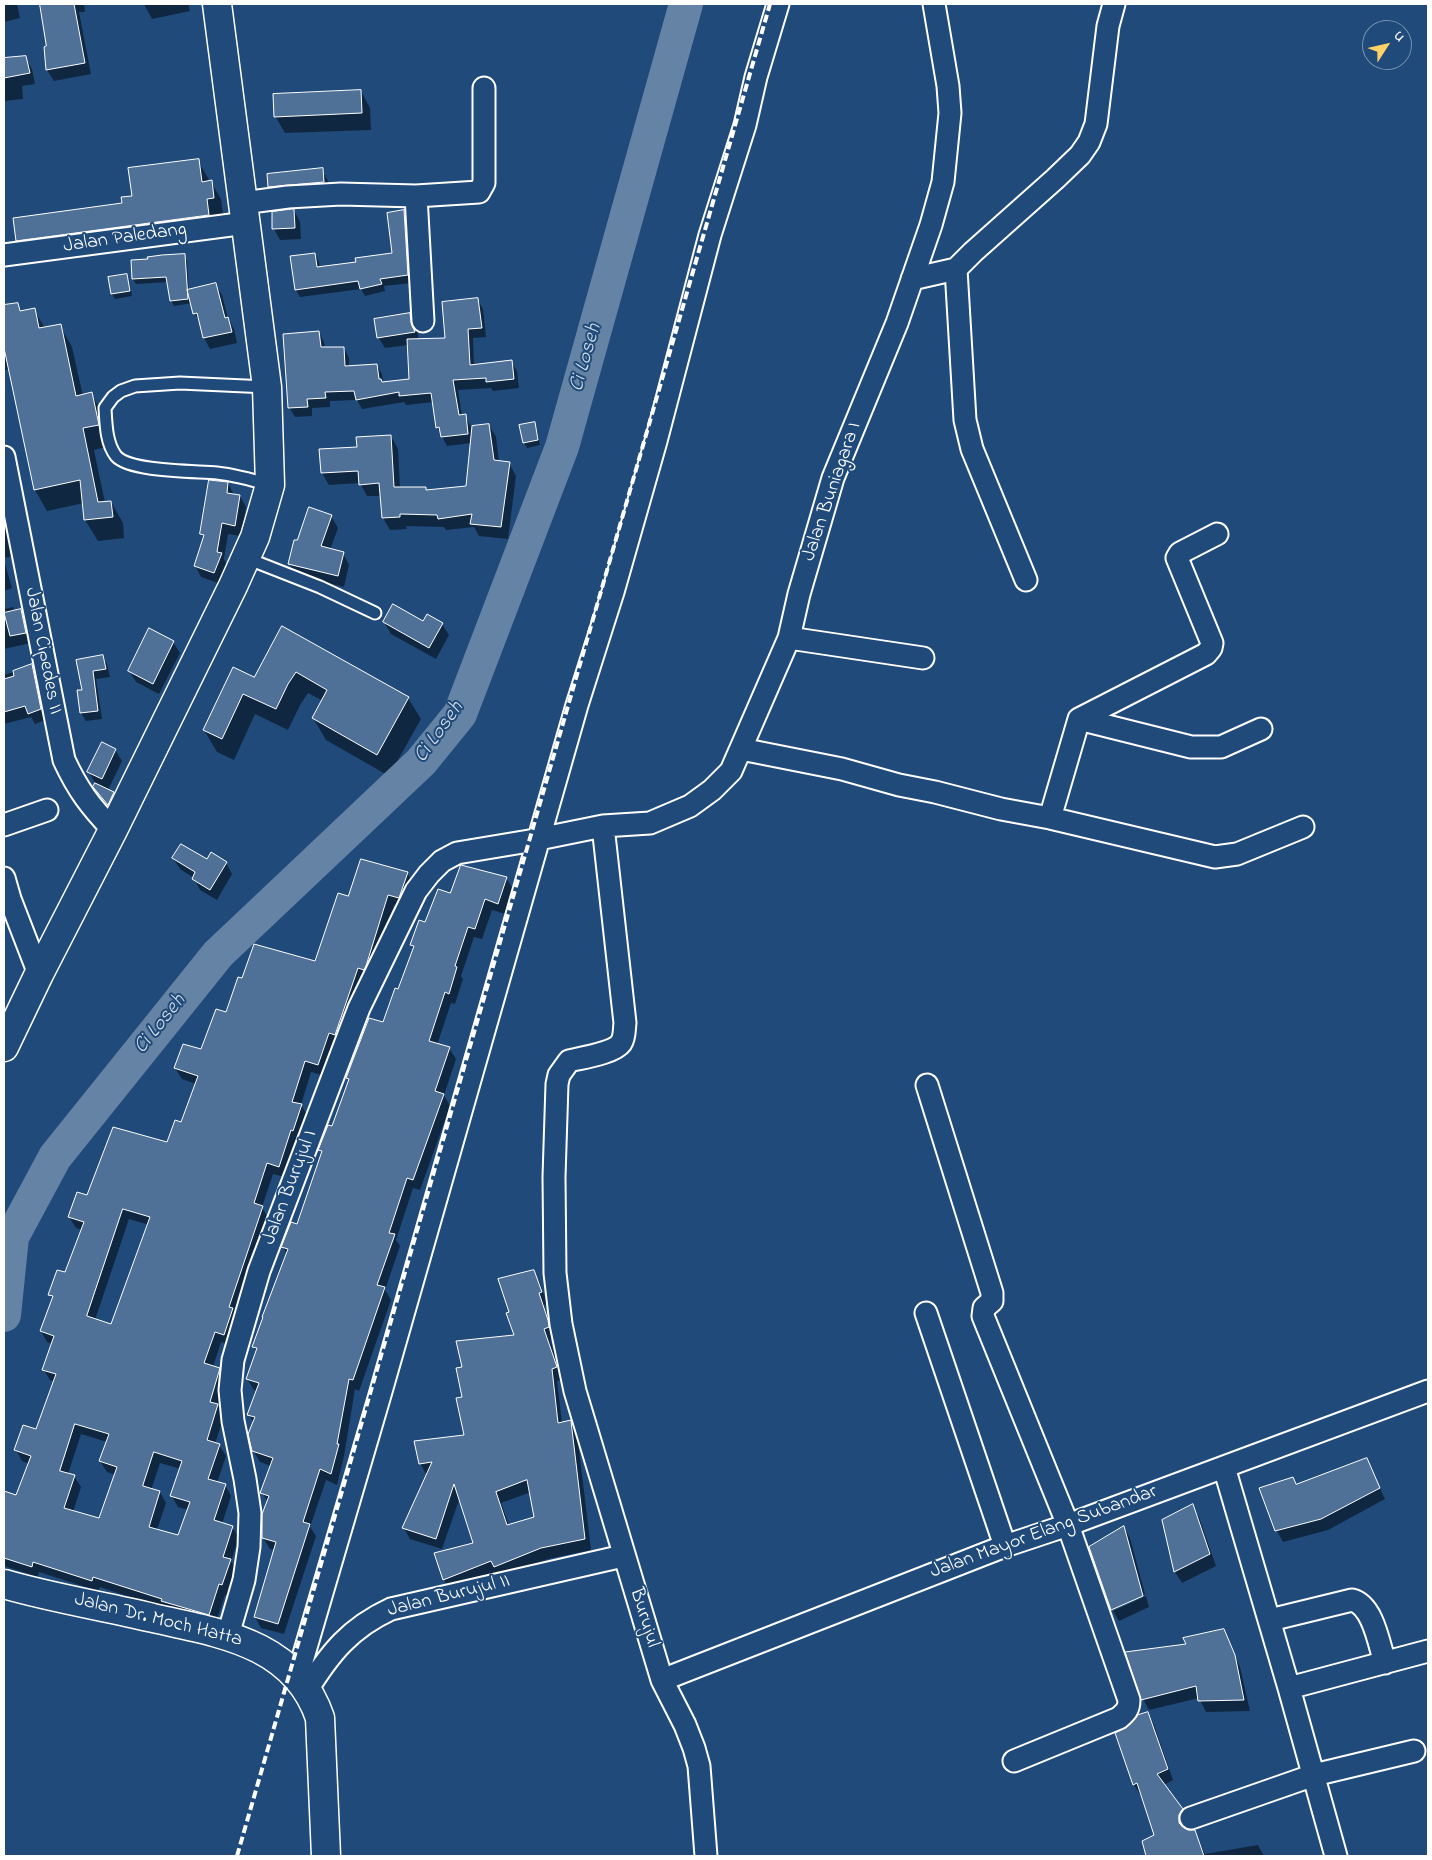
<!DOCTYPE html>
<style>
body{margin:0}
#map{position:relative;width:1432px;height:1860px;overflow:hidden;background:#1f4a7a;font-family:"Indie Flower",sans-serif}
canvas{display:block}
.frame{position:absolute;inset:0;border:5px solid #fff;pointer-events:none}
.north{position:absolute;left:1362px;top:20px;width:50px;height:50px;box-sizing:border-box;background:#1f4a7a;border:1px solid #7992af;border-radius:50%;rotate:55deg;font-size:14px;font-weight:700;line-height:20px;text-align:center;color:#fff}
.north::after{content:'';display:block;margin:auto;width:18px;height:22px;background:#ffd166;clip-path:polygon(50% 0,100% 100%,50% 72%,0 100%)}
</style>
<div id="map">
<canvas width="1432" height="1860"></canvas>
<div class="frame"></div>
<div class="north">U</div>
</div>
<script>
const context = document.querySelector('canvas').getContext('2d');
context.lineJoin = 'round';
function fillPath(path, color) { context.fillStyle = color; context.fill(path, 'evenodd'); }
function strokePath(path, color, width, dash) { context.strokeStyle = color; context.lineWidth = width; context.lineCap = dash ? 'butt' : 'round'; context.setLineDash(dash || []); context.stroke(path); }
function drawText(font, color, halo, rows, align = 'center') {
  context.font = font + ' "Indie Flower",sans-serif'; context.lineWidth = 4; context.setLineDash([]); context.textBaseline = 'middle'; context.strokeStyle = halo; context.fillStyle = color; for (const [text, x, y, turn = 0] of rows) {
    context.save(); context.translate(x, y); context.rotate((+turn || 0) * Math.PI / 180); context.textAlign = isNaN(turn) ? turn : align; if (halo) context.strokeText(text, 0, 0); context.fillText(text, 0, 0); context.restore();
  }
}
fillPath(new Path2D(`
 M4,4H17L20,18L4,22Z
 M42,4H84L85,12H79L91,74L54,81L47,70L45,48L47,47Z
 M144,4H188L190,11L152,19Z
 M25,57L32,69L35,84L22,86L23,99L4,101V59Z
 M361,91L370,108L371,130L285,133L275,116Z
 M198,161L208,178L209,182H211L221,199L223,215H216L218,232L27,257L18,240L123,204Z
 M322,170L328,181L330,193L276,198L270,187Z
 M294,210L300,222L301,239L280,240L274,229Z
 M404,211L408,219L411,283L384,286L385,291L365,296L361,289L300,297L296,290L315,254L319,262L320,268L357,263L393,254Z
 M184,256L187,261L189,291L215,284L222,295L228,318L234,329L237,343L210,349L204,338L201,324L195,314L192,303L174,306L171,300L168,282L136,284L133,279Z
 M126,275L129,280L132,296L115,299L112,294L110,278Z
 M478,300L483,309L486,337L473,338L474,366L511,362L517,371L519,388L493,391L491,388L458,390L462,416L465,415L471,427L489,425L496,437L499,462L509,463L516,476L508,539L479,536L474,527L446,530L444,527L406,526L407,529L390,530L383,518L381,496H367L360,483L329,485L322,473L358,448L391,436L398,449L400,488L425,489L427,491L468,487L471,443L447,446L437,427L434,402L406,405L404,402L362,409L357,400L330,401V407L312,408V416L295,417L289,407L319,332L324,342L325,349L344,348L349,358V367L377,365L382,374L383,383L410,380L408,345L385,348L378,337L409,315L416,326L419,340L447,339Z
 M17,304L22,312L34,310L45,328L60,326L72,347L83,396L91,394L104,415L110,446L94,450L105,503L111,502L123,523L124,538L98,541L85,520L84,503L47,511L35,490L10,369L5,370L4,367V307Z
 M534,424L537,429L540,445L527,448L524,442Z
 M228,483L234,495L240,496L246,507L241,536L228,534L224,559L227,565L221,584L201,577L195,565L204,539L202,534Z
 M4,513L14,556L4,558Z
 M331,516L338,528L330,550L343,553L349,565L344,587L296,575L289,564Z
 M4,560L12,588L4,591Z
 M13,607L15,611L20,610L26,620L31,643L4,649V609Z
 M384,622L442,624L449,635L436,659L391,634Z
 M283,628L408,698L421,719L389,776L326,740L313,718L323,701L308,693L300,705L288,730L255,714L234,760L217,752L204,730L254,679Z
 M173,642L180,653L159,694L136,682L129,671Z
 M102,656L107,664L110,677L96,679L102,719L86,721L81,713L83,691L78,661Z
 M32,666L38,676L46,720L35,724L31,717L4,724V675Z
 M103,744L115,750L122,761L108,790L114,793L116,798L111,809L98,793L95,783L89,772Z
 M173,858L226,863L232,874L217,900L200,890L194,878L180,869Z
 M407,873L414,884L405,909L394,905L371,978L325,1076L311,1072L301,1105L308,1116L285,1177L273,1174L262,1207L268,1218L231,1345L221,1342L213,1367L219,1369L225,1380L218,1405L224,1416L215,1444L219,1445L226,1456L217,1483L225,1485L231,1496L222,1524L232,1527L239,1538L231,1561L237,1571L229,1596L225,1595L215,1625L100,1587L98,1591L39,1572L38,1577L4,1566V1501L6,1493L17,1496L29,1464L22,1461L16,1450L37,1431L55,1382L50,1380L43,1369L52,1344L47,1342L41,1331L53,1300L50,1294L66,1273L82,1230L76,1228L69,1217L88,1197L168,1144L182,1123L196,1084L182,1079L175,1068L202,1050L227,1013L316,963L348,897ZM129,1219L149,1225L112,1326L95,1320ZM81,1434L107,1442L100,1461L107,1472L116,1475L100,1520L73,1512L81,1487L74,1476L68,1474ZM160,1463L181,1469L171,1495L178,1507L189,1510L179,1536L157,1530L166,1503L160,1492L151,1490Z
 M506,878L513,889L505,914L492,910L482,939L474,937L461,976L463,979L455,1004L451,1003L437,1045L449,1048L456,1059L444,1095L450,1106L420,1190L413,1188L396,1240L400,1246L385,1290L391,1300L359,1391L355,1389L344,1456L337,1485L326,1480L310,1527L316,1536L284,1634L261,1628L255,1617L275,1550L270,1549L263,1538L268,1503L262,1492L271,1466L260,1462L253,1450L254,1423L249,1415L257,1391L254,1390L247,1379L257,1352L254,1347L287,1255L283,1247L298,1226L322,1154L320,1150L333,1128L350,1082L347,1077L384,1023L399,990L414,950L411,945L451,894Z
 M533,1271L540,1283L547,1304L544,1305L554,1338L550,1340L563,1379L557,1381L562,1423L570,1421L577,1433L591,1550L548,1559L501,1578L498,1572L450,1591L444,1580L435,1554L475,1544L460,1497L442,1549L410,1539L404,1528L427,1476L420,1463L466,1437L463,1368L515,1336ZM531,1492L535,1518L509,1525L501,1503Z
 M1366,1459L1385,1499L1328,1530L1283,1542L1277,1531L1261,1489L1296,1485Z
 M1192,1506L1199,1517L1216,1566L1182,1583L1175,1572L1163,1521Z
 M1124,1527L1130,1538L1145,1594L1112,1610L1090,1547Z
 M1146,1596L1149,1607L1119,1621L1113,1611Z
 M1223,1630L1240,1667L1250,1711L1206,1712L1199,1698L1149,1710L1143,1699L1188,1645Z
 M1148,1714L1154,1725L1173,1780L1164,1785L1189,1821L1185,1830L1194,1831L1205,1854L1258,1845L1264,1856H1148L1143,1841L1156,1835L1142,1795L1141,1796L1134,1785L1117,1734Z`), '#0007');
strokePath(new Path2D(`
 M4,1315L12,1237L55,1157L218,954L421,762L460,714L562,447L686,4`), '#6583a4', 34);
const building = new Path2D(`
 M40,4H74L85,63L46,70L44,47L46,46Z
 M26,56L30,73L4,78V58Z
 M361,90L362,113L274,117L273,94Z
 M199,159L202,182L212,180L214,198L207,199L209,215L16,241L13,218L122,203L121,197L132,196L128,168Z
 M323,168L324,182L268,187L267,174Z
 M294,209L295,228L272,229V212Z
 M404,210L408,275L380,279L382,284L360,289L358,281L295,290L290,256L315,253L317,267L356,262L355,258L392,253L387,213Z
 M185,254L188,299L170,301L166,277L132,279L131,260L148,259L147,257L162,255Z
 M127,274L130,291L111,294L108,277Z
 M216,283L225,318L228,317L232,332L203,338L197,313L193,314L187,290Z
 M478,298L482,328L468,329L470,365L512,360L514,379L486,382V378L453,380L459,415L466,414L468,434L441,437L439,427L436,428L431,393L399,396V392L356,400L354,391L325,392L326,398L307,399L308,407L288,408L283,334L319,331L321,347H344L345,366L377,364L379,379H381L382,382L409,379L407,339L445,338L442,302Z
 M18,303L20,311L35,308L39,328L61,324L76,396L92,392L99,425L83,428L98,502L111,501L113,517L84,520L80,480L34,490L4,348V305Z
 M410,313L411,322L415,332L377,338L374,319Z
 M535,422L538,440L523,443L519,425Z
 M489,424L494,460L510,462L501,527L470,524L472,514L438,519L437,515L400,514V517L382,518L379,483L359,485L358,471L321,473L319,449L357,447L356,437L391,435L394,487H426V490L466,486L472,426Z
 M209,480L228,482L227,493L240,495L235,526L222,523L217,552L222,553L214,573L194,566L204,535L200,534Z
 M309,507L332,515L321,546L344,552L338,576L288,564L294,540H297Z
 M393,604L423,621L427,614L443,623L429,648L383,622Z
 M21,609L26,633L10,636L4,613Z
 M282,626L409,697L377,755L312,718L327,690L296,672L288,684L276,709L243,694L222,739L203,730L233,667L254,677Z
 M149,628L174,641L153,684L128,671Z
 M103,655L106,669L93,671L98,711L80,713L77,690H82L76,660Z
 M32,664L41,709L28,714L25,706L4,712V679L14,676L13,671Z
 M102,742L116,749L102,779L87,772Z
 M95,783L114,792L108,805L93,787Z
 M181,844L207,859L211,852L227,862L210,890L192,879L195,872L172,858Z
 M361,859L408,872L399,898L388,895L366,966L364,970L358,968L335,1035L329,1033L318,1065L305,1061L292,1102L302,1104L293,1131L291,1130L279,1167L267,1163L254,1203L263,1206L229,1307L233,1308L224,1335L215,1332L204,1363L220,1368L210,1402L218,1404L207,1440L220,1444L208,1479L226,1484L214,1520L233,1526L223,1557L231,1559L222,1585L219,1584L209,1615L161,1601L162,1599L93,1577L92,1581L33,1562L32,1567L4,1558V1491L16,1495L31,1456L14,1450L23,1425L36,1429L56,1374L42,1370L54,1336L40,1331L53,1296L48,1295L57,1270L65,1272L84,1222L68,1217L77,1192L87,1195L113,1127L167,1142L175,1120L181,1122L198,1076L174,1068L183,1044L201,1049L216,1009L226,1012L238,977L242,978L254,944L315,961L338,893L348,896ZM123,1209L150,1217L111,1324L87,1316ZM75,1424L109,1434L99,1461L117,1467L99,1518L64,1508L75,1475L60,1471ZM154,1452L182,1461L170,1496L190,1502L178,1535L149,1527L160,1491L143,1486Z
 M461,865L507,877L498,904L485,899L475,929L468,927L455,966L457,967L449,994L445,992L429,1041L450,1047L435,1091L444,1094L413,1180L407,1178L389,1233L395,1234L377,1285L385,1287L353,1380L349,1379L337,1444H339L331,1474L320,1469L303,1522L310,1524L278,1624L254,1617L276,1542L262,1538V1514L269,1496L260,1493L273,1458L252,1451L248,1434L255,1417L247,1415L259,1383L246,1379L257,1348L252,1347L263,1317H262L288,1249L281,1247L291,1222L297,1224L322,1151L318,1150L328,1125L332,1126L349,1079L346,1078L369,1018L383,1022L395,988L398,989L414,946L410,945L419,920L425,922L438,889L450,893Z
 M534,1270L542,1292L539,1293L548,1320L549,1327L544,1329L557,1367L552,1369L558,1423L571,1420V1421L585,1539L541,1548L494,1567L491,1561L443,1580L434,1553L473,1543L454,1484L436,1539L402,1528L432,1462L419,1464L414,1441L464,1435L456,1398L462,1397L456,1368L462,1367L456,1341L514,1335L506,1313L509,1312L498,1279ZM527,1480L534,1517L507,1525L496,1492Z
 M1367,1458L1380,1488L1321,1519L1275,1531L1259,1488L1293,1477L1296,1484Z
 M1193,1504L1210,1554L1174,1572L1162,1520Z
 M1124,1526L1143,1596L1111,1610L1089,1547Z
 M1224,1629L1235,1655L1244,1700L1198,1701L1196,1686L1141,1700L1125,1652L1186,1644L1183,1638Z
 M1148,1712L1168,1769L1157,1774L1183,1809L1179,1815V1823L1183,1827L1188,1830H1195L1204,1856H1146L1142,1841L1154,1835L1137,1783L1133,1785L1115,1733L1127,1727L1138,1715Z`);
fillPath(building, '#507197');
strokePath(building, '#fff', 1);
const lane = new Path2D(`
 M267,387L180,383L135,386L121,391L113,397L105,408C106,424 106,443 116,456C130,472 196,471 217,473C235,475 253,480 270,485
 M246,558L320,587L375,613`);
const street = new Path2D(`
 M416,196L423,321
 M243,203L288,197L341,194L416,196L479,192L484,183V88
 M4,255L246,223
 M956,269L965,420L972,449L1026,580
 M912,279L956,269L973,252L1055,179L1080,155L1089,142L1096,124L1108,26L1114,4
 M4,457L64,760C78,790 90,806 113,830
 M789,638L923,658
 M1079,719L1191,747H1221L1261,729
 M741,749L842,769L899,785L935,792L1001,809L1050,818L1079,719L1206,654L1211,648L1212,643L1177,558L1180,553L1217,534
 M1050,818L1215,857L1237,854L1303,827
 M4,825L47,810
 M603,826L625,1023C624,1030 625,1037 621,1043C614,1053 581,1058 569,1061L559,1075L557,1084L554,1177L555,1273L561,1324L575,1391L662,1680L685,1725L694,1748L699,1766L706,1856
 M4,878L10,899L39,974
 M927,1085L992,1293V1301L984,1308L983,1316L1068,1525L1129,1700C1129,1709 1126,1712 1119,1718L1014,1761
 M926,1313L1005,1546
 M1224,1467L1289,1688L1336,1856
 M1270,1620L1352,1600C1373,1605 1379,1644 1385,1663
 M228,1635L244,1580L249,1547L250,1513L245,1479L233,1421L230,1390L233,1360L259,1271L359,1008L416,891L429,874L442,861L457,853L529,841L603,826L650,823L690,806L712,790L731,771L789,638L799,594L833,478L897,323L931,225L943,182L950,113L948,86L934,4
 M297,1678L380,1395L577,705L613,592L656,441L710,235L745,125L756,77L778,4
 M662,1680L1005,1546L1068,1525L1428,1391
 M1289,1688L1428,1651
 M307,1690C330,1653 350,1628 391,1609L623,1556
 M1191,1818L1314,1775L1414,1751`);
const highway = new Path2D(`
 M4,1047L39,974L113,830L233,586L255,537L270,485L267,387L217,4
 M4,1584C52,1598 103,1606 153,1618C220,1633 295,1643 320,1718L326,1856`);
strokePath(lane, '#fff', 15);
strokePath(street, '#fff', 25);
strokePath(highway, '#fff', 31);
strokePath(lane, '#1f4a7a', 11);
strokePath(street, '#1f4a7a', 21);
strokePath(highway, '#1f4a7a', 28);
strokePath(new Path2D(`
 M237,1856L770,4`), '#fff', 4, [8, 4]);
drawText('20px', '#fff', '#1f4a7a', [
 ["Jalan Paledang",125,239,-8],
 ["Jalan Buniagara I",833,492,-71],
 ["Jalan Cipedes II",42,651,79],
 ["Jalan Burujul I",291,1188,-69],
 ["Jalan Mayor Elang Subandar",1044,1533,-20],
 ["Jalan Burujul II",449,1597,-14],
 ["Burujul",643,1618,73],
 ["Jalan Dr. Moch Hatta",158,1621,14]
]);
drawText('italic 21px', '#d8e0e8', '#1f4a7a', [
 ["Ci Loseh",587,358,-74],
 ["Ci Loseh",440,733,-54],
 ["Ci Loseh",161,1025,-51]
]);
</script>
